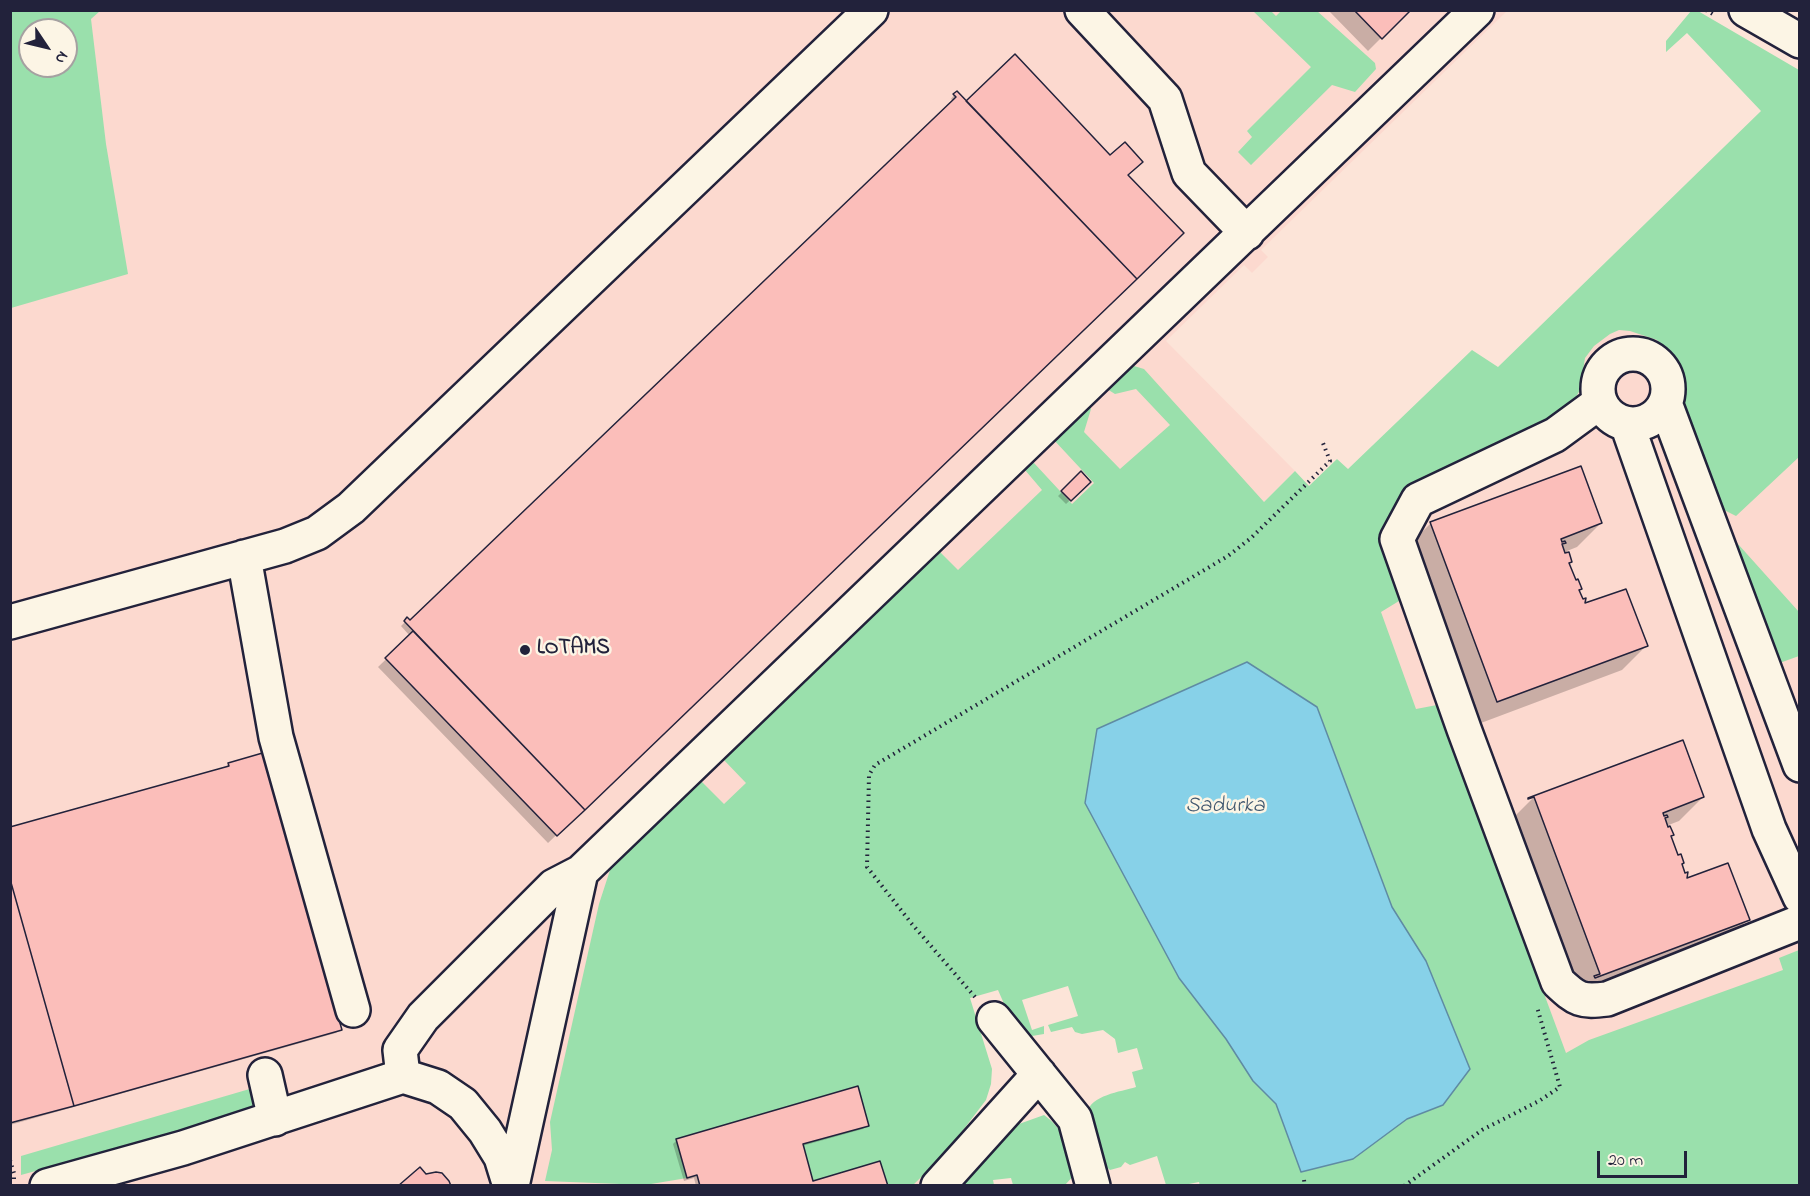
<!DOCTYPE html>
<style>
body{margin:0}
#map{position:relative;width:1810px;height:1196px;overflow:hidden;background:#fce4d8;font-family:"Indie Flower",sans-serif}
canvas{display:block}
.frame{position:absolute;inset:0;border:12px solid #22223b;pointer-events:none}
.north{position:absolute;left:18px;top:18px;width:60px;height:60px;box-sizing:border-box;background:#fcf5e5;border:2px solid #a5a1a1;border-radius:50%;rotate:125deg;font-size:16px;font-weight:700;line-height:24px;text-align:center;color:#22223b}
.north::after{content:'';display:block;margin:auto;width:21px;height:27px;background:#22223b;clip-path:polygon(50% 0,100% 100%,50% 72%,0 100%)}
.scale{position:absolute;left:1597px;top:1151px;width:90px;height:27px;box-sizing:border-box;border:3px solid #22223b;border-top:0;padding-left:8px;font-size:18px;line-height:21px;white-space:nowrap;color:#22223b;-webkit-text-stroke:4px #fcf5e5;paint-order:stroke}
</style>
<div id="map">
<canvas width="1810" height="1196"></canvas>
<div class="frame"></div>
<div class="north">N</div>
<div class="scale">20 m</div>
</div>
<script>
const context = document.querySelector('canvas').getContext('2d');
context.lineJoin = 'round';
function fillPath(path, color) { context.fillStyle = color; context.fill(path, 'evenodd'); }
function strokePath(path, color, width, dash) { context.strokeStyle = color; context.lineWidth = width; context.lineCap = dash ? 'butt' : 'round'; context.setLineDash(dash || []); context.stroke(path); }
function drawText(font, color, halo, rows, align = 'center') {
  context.font = font + ' "Indie Flower",sans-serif'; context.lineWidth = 5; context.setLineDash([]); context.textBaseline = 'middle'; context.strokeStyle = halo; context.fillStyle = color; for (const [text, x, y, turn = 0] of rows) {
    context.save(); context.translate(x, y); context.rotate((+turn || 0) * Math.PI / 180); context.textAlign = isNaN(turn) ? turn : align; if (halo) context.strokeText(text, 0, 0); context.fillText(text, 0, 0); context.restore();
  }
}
fillPath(new Path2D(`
 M11,11H1507L1261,250L1268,257L1252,273L1244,265L1166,341L1295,471L1264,502L859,760L962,1121L998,1160L976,1185H11ZM30,30H66V66H30Z
 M1799,135V1185H1574L1317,573Z`), '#fcd9cf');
fillPath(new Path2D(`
 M11,10L100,11L91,19L106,144L128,274L11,308ZM30,30H66V66H30Z
 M1253,11H1271L1276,16L1281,11H1317L1375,63L1376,69L1355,92L1332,85L1251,165L1238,152L1252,137L1247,131L1311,67Z
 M1691,11H1698L1799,70V457L1736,516L1716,506L1680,413L1683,378L1672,357L1657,340L1630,331L1619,330L1610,334L1594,346L1585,358L1580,390L1571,406L1426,485L1384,551L1395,584L1399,601L1381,612L1416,709L1437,705L1566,1053L1589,1040L1783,970L1779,958L1799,950V1185L1200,1186L1199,1182L1184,1185H1166L1157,1156L1130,1165L1125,1162L1121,1167L1110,1170L1102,1163L1087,1113C1091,1095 1120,1092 1136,1087L1132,1072L1143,1069L1137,1048L1118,1053L1115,1039L1103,1030L1082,1034L1075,1032L1072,1027L1051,1032L1048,1025L1078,1016L1068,986L1022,1000L1032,1030L1044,1026V1034L1032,1036L1012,1022L998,990L970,998L992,1069L991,1084L986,1100L944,1155L913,1185H888L880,1161L813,1181L803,1144L869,1125L857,1086L676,1139L687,1178L645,1185L545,1181L552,1150L550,1122L599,904L611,867L700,780L724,804L746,783L722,758L939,551L958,570L1042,490L1025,470V465L1034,463L1072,504L1094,483L1053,439L1088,405L1091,409L1084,432L1120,469L1170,425L1136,389L1115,394L1107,389L1134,366L1144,369L1264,502L1295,471L1309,486L1337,459L1348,469L1472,350L1498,367L1761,111L1687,33L1666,52V41Z
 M1729,534L1799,612V656L1774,665Z
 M253,1088L261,1109L21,1175V1156Z
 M1044,1115C1064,1129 1070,1150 1076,1173L1065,1185H1013L1011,1178L993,1180L994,1185L954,1186L985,1151L1019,1124Z`), '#9ae0ac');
const water = new Path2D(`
 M1247,662L1317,707L1392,907L1426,961L1470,1069L1443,1105L1407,1119L1353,1159L1301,1172L1276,1104L1253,1081L1226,1039L1179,978L1085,803L1097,729Z`);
fillPath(water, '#87d1e8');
strokePath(water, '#5f8ba3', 1.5);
fillPath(new Path2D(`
 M1331,10H1409L1368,51L1330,12Z
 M954,95L966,103L1126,175L1182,233L548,843L378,667L410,636L401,626L407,620L410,622L954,102L951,99Z
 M1081,474L1089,482L1066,504L1058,496Z
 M1431,523H1601L1577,547L1567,551L1570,561L1568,564L1575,582L1581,589L1578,591L1584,605L1646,646L1622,670L1473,726L1407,547Z
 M229,764L269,768L265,772L340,1029L336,1033L10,1125V829L224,768Z
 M1534,797H1703L1679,821L1666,826L1672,835L1670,837L1686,880L1748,919L1724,944L1576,999L1510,821Z
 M867,1125L863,1129L802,1146L812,1183L886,1186H696L694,1178L684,1181L673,1144L677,1140Z`), '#0003');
const building = new Path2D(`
 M1354,10H1411L1382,39Z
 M1015,54L1110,155L1125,142L1143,162L1128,175L1184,233L1137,279L966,101Z
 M957,91L1137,279L585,810L404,621L407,617L410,620L956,97L953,94Z
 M1581,466L1602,523L1561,539L1562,542L1565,541L1566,543L1562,544L1565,553L1569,552L1572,562L1569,563L1576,580L1578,579L1582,589L1579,590L1583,599L1586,598L1585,603L1626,589L1648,646L1497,702L1430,522Z
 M1081,471L1091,482L1071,501L1061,491Z
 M413,631L585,810L557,836L385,658Z
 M1683,740L1704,797L1663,813L1664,816L1667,815L1668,817L1665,818L1668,827L1670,826L1674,835L1671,836L1678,855L1681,854L1684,863L1682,864L1685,873L1688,872L1687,878L1728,863L1750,920L1595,978L1594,976L1600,974L1534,797L1528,799V798Z
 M266,752L271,769L267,770L342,1030L74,1106L10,879V827L229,766L228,763Z
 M10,879L74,1106L10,1123Z
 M858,1086L869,1126L803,1144L813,1181L880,1161L888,1186H700L697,1175L687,1178L676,1139Z
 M420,1167L426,1174L436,1172L442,1173L449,1181L451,1186H398Z`);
fillPath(building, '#fbbeba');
strokePath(building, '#22223b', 1.5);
const minor = new Path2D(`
 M1082,10L1165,99L1189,173L1247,233
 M1746,10L1800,41
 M1598 389a35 35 0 1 1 70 0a35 35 0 1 1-70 0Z
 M1600,402L1555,435L1418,500L1397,539L1464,729L1558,982C1577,1000 1581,1002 1607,999L1800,922
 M1665,403L1800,765
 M1627,424L1769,829L1800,897
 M244,557L276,737L353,1010
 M10,622L285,546L317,533L351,508L871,10
 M994,1019L1075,1119L1093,1186
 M265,1075L275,1119
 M403,1076L400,1050L423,1017L554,886L581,872L1477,10
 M47,1186L183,1148L403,1076L438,1087L463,1104L485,1131L501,1157L510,1186
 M512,1186L581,872
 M938,1186L1039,1074`);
strokePath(minor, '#22223b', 38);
strokePath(new Path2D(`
 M1706,10L1716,16
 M975,997L912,924L867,867L869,775L875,765L1228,556L1251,538L1330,461L1323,443
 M10,1160L14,1173V1183
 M1304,1180L1305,1186
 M1404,1186L1482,1130L1539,1101L1560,1087L1537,1007`), '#22223b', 4, [1.5, 4.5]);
strokePath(minor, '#fcf5e5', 33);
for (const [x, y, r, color] of [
 [525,650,6,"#22223b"]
]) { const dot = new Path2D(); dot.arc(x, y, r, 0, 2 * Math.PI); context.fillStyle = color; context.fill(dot); strokePath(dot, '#fcf5e5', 2); }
drawText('bold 21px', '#22223b', '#fcf5e5', [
 ["LOTAMS",537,650]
], 'left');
drawText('italic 22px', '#40576f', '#fcf5e5', [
 ["Sadurka",1225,807]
]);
</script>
